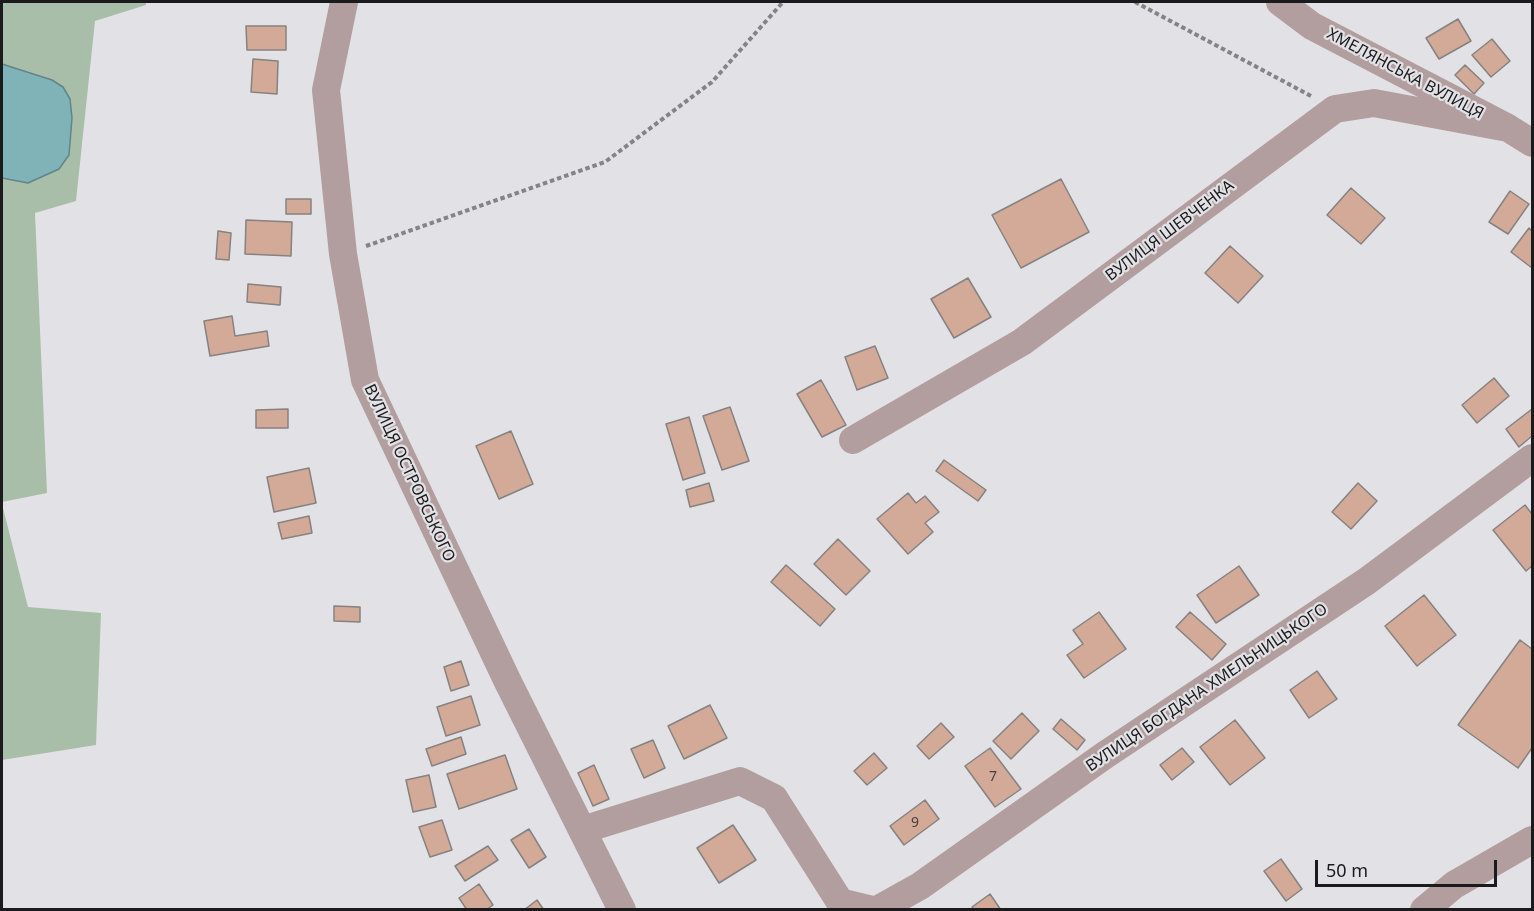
<!DOCTYPE html>
<meta charset="utf-8">
<style>
body{margin:0}
#map{position:relative;width:1534px;height:911px;overflow:hidden;background:#e2e2e6;font-family:"Noto Sans",sans-serif}
canvas{display:block}
.frame{position:absolute;inset:0;border:3px solid #1b1b1d;pointer-events:none}
.scale{position:absolute;left:1315px;top:860px;width:182px;height:27px;box-sizing:border-box;border:3px solid #1b1b1d;border-top:0;padding-left:8px;font-size:18px;line-height:21px;white-space:nowrap;color:#1b1b1d;-webkit-text-stroke:4px #e2e2e6;paint-order:stroke}
</style>
<div id="map">
<canvas width="1534" height="911"></canvas>
<div class="frame"></div>
<div class="scale">50 m</div>
</div>
<script>
const context = document.querySelector('canvas').getContext('2d');
context.lineJoin = 'round';
function fillPath(path, color) { context.fillStyle = color; context.fill(path, 'evenodd'); }
function strokePath(path, color, width, dash) { context.strokeStyle = color; context.lineWidth = width; context.lineCap = dash ? 'butt' : 'round'; context.setLineDash(dash || []); context.stroke(path); }
function drawText(font, color, halo, rows, align = 'center') {
  context.font = font + ' "Noto Sans",sans-serif'; context.lineWidth = 4.5; context.setLineDash([]); context.textBaseline = 'middle'; context.strokeStyle = halo; context.fillStyle = color; for (const [text, x, y, turn = 0] of rows) {
    context.save(); context.translate(x, y); context.rotate((+turn || 0) * Math.PI / 180); context.textAlign = isNaN(turn) ? turn : align; if (halo) context.strokeText(text, 0, 0); context.fillText(text, 0, 0); context.restore();
  }
}
fillPath(new Path2D(`
 M2,2H146V5L95,21L76,201L35,213L47,493L2,502Z
 M2,504L28,607L101,613L96,745L2,760Z`), '#a9bea9');
const water = new Path2D(`
 M2,64L52,80L63,87L70,99L72,118L69,155L59,169L28,183L2,178Z`);
fillPath(water, '#7fb3b7');
strokePath(water, '#618589', 1.5);
const building = new Path2D(`
 M1458,19L1471,41L1439,59L1426,38Z
 M246,26H286V50H247Z
 M1492,39L1510,61L1491,77L1472,55Z
 M253,59L278,61L277,94L251,92Z
 M1465,65L1484,83L1474,94L1455,75Z
 M1061,179L1089,232L1021,268L992,215Z
 M1351,188L1385,218L1361,244L1327,215Z
 M1510,191L1529,204L1508,234L1489,222Z
 M286,199H311V214H286Z
 M246,220L292,222L291,256L245,254Z
 M1529,228L1532,231V268L1511,252Z
 M218,231L231,233L229,260L216,259Z
 M1230,246L1263,276L1238,303L1205,273Z
 M968,278L991,317L954,338L931,299Z
 M248,284L281,287L280,305L247,302Z
 M232,316L235,336L267,331L269,346L210,356L204,321Z
 M875,346L888,378L857,390L845,357Z
 M1494,378L1509,396L1477,423L1462,405Z
 M821,380L846,425L822,437L797,394Z
 M730,407L749,461L722,470L703,416Z
 M288,409V428H256V410Z
 M1532,409V436L1519,447L1506,429Z
 M689,417L705,473L683,480L666,424Z
 M511,431L533,484L499,499L476,446Z
 M944,460L986,490L978,501L936,471Z
 M309,468L316,503L274,512L267,477Z
 M709,483L714,501L690,507L686,490Z
 M1358,483L1377,501L1351,529L1332,512Z
 M908,493L916,503L925,496L939,512L925,523L933,532L908,554L877,519Z
 M1525,505L1532,514V566L1526,571L1493,530Z
 M309,516L312,533L282,539L278,523Z
 M838,539L870,571L846,595L814,564Z
 M786,565L835,609L820,626L771,582Z
 M1239,566L1259,595L1216,623L1197,595Z
 M1424,595L1456,635L1417,666L1385,626Z
 M334,606L360,607V622L334,621Z
 M1099,612L1126,649L1084,678L1067,655L1083,644L1073,630Z
 M1190,612L1226,644L1212,660L1176,627Z
 M1520,640L1532,649V748L1518,768L1458,725Z
 M461,661L469,685L451,691L444,667Z
 M1317,671L1337,699L1309,718L1290,690Z
 M471,696L480,725L446,736L437,707Z
 M710,705L727,738L684,759L668,726Z
 M1022,713L1039,731L1011,759L993,741Z
 M1061,719L1085,740L1077,750L1053,729Z
 M1235,720L1265,758L1230,785L1200,747Z
 M941,723L954,737L929,759L917,746Z
 M461,737L466,754L432,766L426,749Z
 M653,740L665,768L644,778L631,749Z
 M990,748L1021,789L995,807L965,766Z
 M1182,748L1194,762L1172,780L1160,765Z
 M874,753L887,768L867,785L854,771Z
 M505,755L517,789L459,809L447,774Z
 M594,765L609,799L593,806L578,773Z
 M429,775L436,807L413,812L406,780Z
 M925,800L939,819L904,845L890,826Z
 M442,820L452,850L430,857L419,827Z
 M733,825L756,860L719,883L697,848Z
 M529,829L546,857L529,868L511,840Z
 M488,846L498,860L465,881L455,866Z
 M1281,859L1302,889L1286,901L1264,871Z
 M479,884L493,905L486,910H467L459,898Z
 M990,894L1001,910H974L972,907Z
 M537,900L544,910H524Z`);
fillPath(building, '#d3a998');
strokePath(building, '#868281', 1.5);
strokePath(new Path2D(`
 M1135,2L1311,96
 M366,246L605,162L712,82L783,2`), '#848487', 4, [4.5, 3]);
strokePath(new Path2D(`
 M344,2L326,90L343,254L365,380L507,680L622,910
 M1280,2L1312,26L1508,128L1532,143
 M853,440L1022,342L1335,109L1374,103L1508,128
 M582,830L740,781L774,798L840,902L873,910
 M877,910L920,886L1105,755L1367,581L1532,458
 M1424,910L1454,885L1532,840`), '#b39e9f', 28);
drawText('14px', '#493e3c', null, [
 ["7",993,777],
 ["9",915,823]
]);
drawText('16px', '#1b1b1d', '#e2e2e6', [
 ["ХМЕЛЯНСЬКА ВУЛИЦЯ",1405,74,28],
 ["ВУЛИЦЯ ШЕВЧЕНКА",1170,231,-37],
 ["ВУЛИЦЯ ОСТРОВСЬКОГО",409,473,65],
 ["ВУЛИЦЯ БОГДАНА ХМЕЛЬНИЦЬКОГО",1207,688,-34]
]);
</script>
